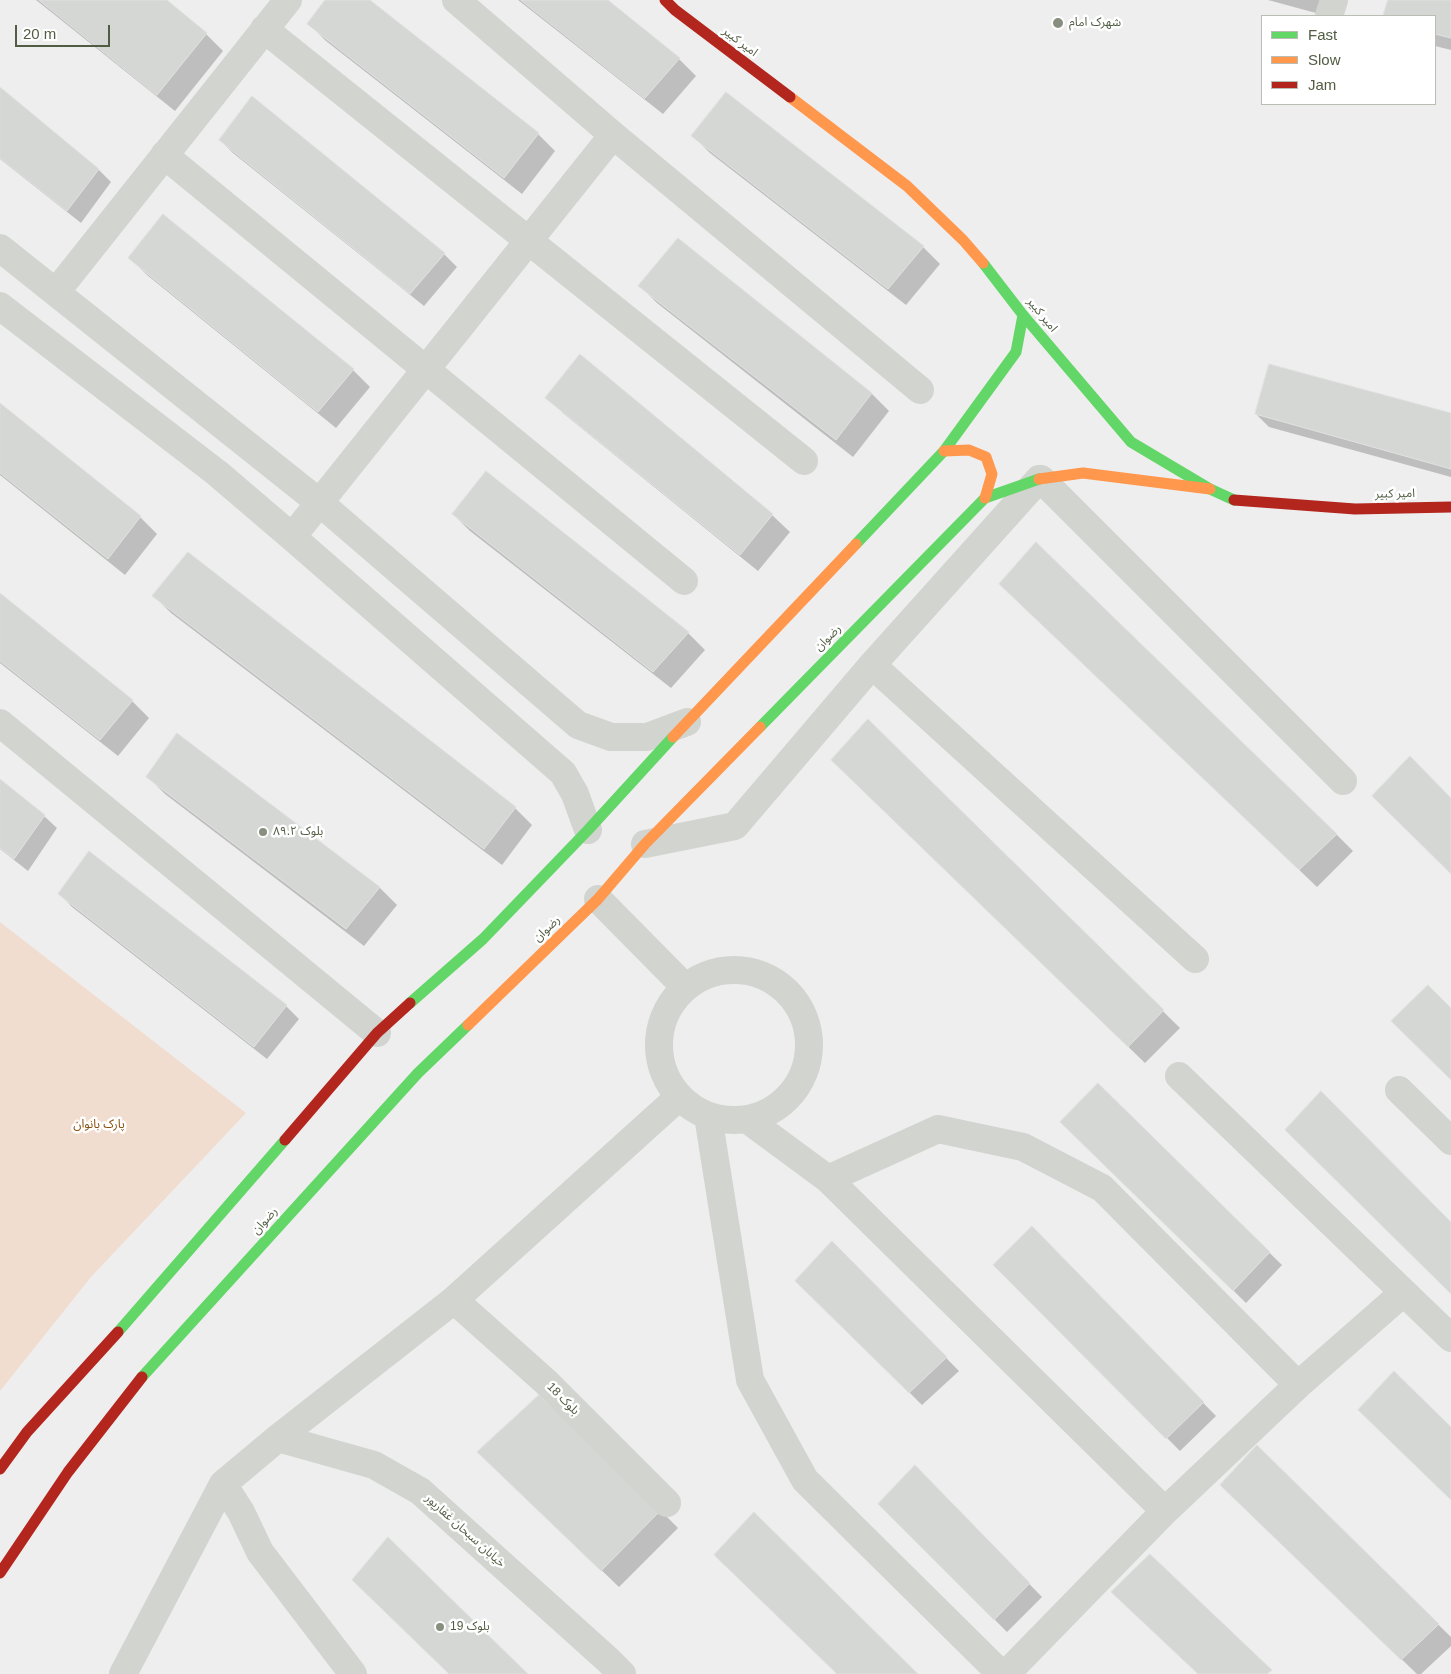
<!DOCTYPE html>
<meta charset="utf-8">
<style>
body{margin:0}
#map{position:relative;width:1451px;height:1674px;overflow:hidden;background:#eeeeef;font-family:Helvetica,sans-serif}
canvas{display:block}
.legend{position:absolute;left:1261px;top:15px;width:175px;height:90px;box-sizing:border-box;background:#fff;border:1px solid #b9beb4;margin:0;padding:6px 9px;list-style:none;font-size:15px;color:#505d43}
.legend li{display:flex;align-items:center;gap:10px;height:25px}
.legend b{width:25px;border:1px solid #b9beb4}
.scale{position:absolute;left:15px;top:25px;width:95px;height:22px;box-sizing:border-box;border:2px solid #505d43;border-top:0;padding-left:6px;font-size:15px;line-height:18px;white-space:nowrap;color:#505d43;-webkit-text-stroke:4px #fff;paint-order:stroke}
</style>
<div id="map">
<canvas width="1451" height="1674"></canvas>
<ul class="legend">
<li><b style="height:6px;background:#63d668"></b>Fast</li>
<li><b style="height:6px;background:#ff974d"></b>Slow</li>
<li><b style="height:6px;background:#b3261e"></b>Jam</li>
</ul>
<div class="scale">20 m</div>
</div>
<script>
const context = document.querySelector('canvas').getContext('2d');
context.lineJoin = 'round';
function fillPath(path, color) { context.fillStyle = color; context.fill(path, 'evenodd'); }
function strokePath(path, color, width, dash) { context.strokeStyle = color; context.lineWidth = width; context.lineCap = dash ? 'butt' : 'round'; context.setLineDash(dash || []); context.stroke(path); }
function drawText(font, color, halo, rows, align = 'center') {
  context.font = font + ' Helvetica,"Noto Sans Arabic",sans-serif'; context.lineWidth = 5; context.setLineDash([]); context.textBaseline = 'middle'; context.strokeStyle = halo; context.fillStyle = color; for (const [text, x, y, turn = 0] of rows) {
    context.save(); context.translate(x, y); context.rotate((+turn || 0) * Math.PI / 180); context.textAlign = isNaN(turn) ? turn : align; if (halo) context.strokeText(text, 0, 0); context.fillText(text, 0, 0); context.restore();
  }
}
fillPath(new Path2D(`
 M0,922L246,1113L91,1277L0,1391Z`), '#f1ddcf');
fillPath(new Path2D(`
 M36,0H165L206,34L223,51L175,111Z
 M327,0H368L538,134L555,151L522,194L326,41L309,24Z
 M518,0H606L679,59L696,76L663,114Z
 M1268,0H1335L1327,16Z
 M1389,0H1451V50L1435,46V16H1385Z
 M0,89L98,169L111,182L81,223L0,159Z
 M252,98L444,254L457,267L424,306L233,153L220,140Z
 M693,136L923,247L940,264L906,305L710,153Z
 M678,239L872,394L889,411L853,457L657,303L640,286Z
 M130,258L353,370L370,387L336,428L147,275Z
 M547,397L772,515L790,532L758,571L564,414Z
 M0,405L140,517L157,534L125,575L0,475Z
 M1256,414H1451V477L1269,427Z
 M486,473L688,633L705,650L671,688L470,531L453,514Z
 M188,554L515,808L532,825L502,865L171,613L154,596Z
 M0,594L132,701L149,718L118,756L0,663Z
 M1018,601L1336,834L1353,851L1317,887Z
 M868,721L1180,1028L1145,1063L849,777Z
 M177,735L380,888L397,905L364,946L165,794L148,777Z
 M0,781L44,816L57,828L28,871L0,849Z
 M60,894L286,1006L299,1019L267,1059L72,907Z
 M1098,1085L1282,1265L1246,1303L1062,1122Z
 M1032,1228L1216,1416L1180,1451L995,1265Z
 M832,1242L959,1371L922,1405L797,1281Z
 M1257,1447L1451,1637V1646L1421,1674H1417L1238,1502Z
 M915,1467L1042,1597L1007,1632L879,1504Z
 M496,1469L661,1511L678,1528L619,1587Z`), '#0003');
const building = new Path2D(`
 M39,0H167L207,33L157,95Z
 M325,0H370L539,133L504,178L307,24Z
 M521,0H608L680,58L645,98Z
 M1388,0H1451V38L1435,34V16H1383Z
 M0,87L99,169L67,211L0,158Z
 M726,92L924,246L888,289L691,136Z
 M252,96L445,253L410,294L219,140Z
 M163,214L354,369L318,412L128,258Z
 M678,238L872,393L836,440L638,286Z
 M580,354L773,514L740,555L545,398Z
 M1269,364L1451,413V469L1255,414Z
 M0,403L141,516L108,559L0,473Z
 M486,471L689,632L653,672L452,514Z
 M1036,542L1337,834L1299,870L999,584Z
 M188,552L516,807L484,849L152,596Z
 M0,593L133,700L100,740L0,661Z
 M868,719L1164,1010L1128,1047L831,760Z
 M177,733L380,887L346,929L146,777Z
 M1410,756L1451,798V874L1372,796Z
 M0,779L45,815L14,859L0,848Z
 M89,851L287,1005L254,1047L58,894Z
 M1428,985L1451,1008V1080L1391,1021Z
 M1098,1083L1270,1252L1233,1291L1060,1122Z
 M1321,1091L1451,1222V1294L1285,1130Z
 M1032,1226L1204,1402L1166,1439L993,1265Z
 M832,1241L947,1357L909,1393L795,1281Z
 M1394,1371L1451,1427V1500L1358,1410Z
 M539,1395L661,1510L601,1571L477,1452Z
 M1257,1445L1439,1624L1401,1660L1220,1485Z
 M915,1465L1030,1583L994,1620L878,1504Z
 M754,1512L918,1674H837L714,1555Z
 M388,1537L528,1674H449L352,1580Z
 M1150,1554L1272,1670L1267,1674H1198L1111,1592Z`);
fillPath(building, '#d5d7d4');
strokePath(building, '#e0e1e0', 1);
strokePath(new Path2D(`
 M456,0L613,135L920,390
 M1329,16L1334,0
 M264,29L804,461
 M164,155L684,581
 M0,248L320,503L578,725L611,737H647L687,722
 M56,292L288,0
 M0,306L217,473L292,537L563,773L575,794L588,830
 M1041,479L1343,781
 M292,537L613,135
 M872,665L1195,959
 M0,723L377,1033
 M645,844L735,826L872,665L1039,479
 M598,899L684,986
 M659 1045a75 75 0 1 1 150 0a75 75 0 1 1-150 0Z
 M1179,1076L1451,1338
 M1399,1090L1451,1141
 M708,1116L750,1380L805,1480L1001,1674
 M748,1120L828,1179L1165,1511
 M828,1179L938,1129L1023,1147L1102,1188L1298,1385L1165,1511L1006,1674
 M454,1300L546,1382L667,1503
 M1298,1385L1403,1293
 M278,1438L374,1465L420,1491L608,1660L622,1674
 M223,1484L241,1512L260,1552L353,1674
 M123,1674L223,1484L278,1438L454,1300L679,1097`), '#d1d4cf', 28);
strokePath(new Path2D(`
 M983,263L1023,315L1131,442L1210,489L1234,500
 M856,544L944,451L1016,352L1023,315
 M760,727L985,498L1039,479
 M410,1003L483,939L588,830L673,737
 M118,1332L285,1140
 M142,1377L418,1073L468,1025`), '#63d668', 11);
strokePath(new Path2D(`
 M790,97L907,186L963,240L983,263
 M944,451L969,450L986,457L992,474L985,498
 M1039,479L1083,473L1210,489
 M673,737L856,544
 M468,1025L598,899L645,844L760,727`), '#ff974d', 11);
strokePath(new Path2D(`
 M665,0L675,10L790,97
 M1234,500L1355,509L1451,507
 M285,1140L377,1033L410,1003
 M0,1469L27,1432L118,1332
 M0,1573L68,1472L142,1377`), '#b3261e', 11);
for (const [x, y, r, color] of [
 [1058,23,6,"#87907f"],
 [263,832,5,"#87907f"],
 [440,1627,5,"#87907f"]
]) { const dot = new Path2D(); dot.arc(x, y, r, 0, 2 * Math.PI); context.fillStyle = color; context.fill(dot); strokePath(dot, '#fff', 2); }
drawText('12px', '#505d43', '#fff', [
 ["شهرک امام",1069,23],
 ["بلوک ۸۹.۲",273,832],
 ["بلوک 19",450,1627]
], 'left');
drawText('12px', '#505d43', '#fff', [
 ["امیر کبیر",740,42,37],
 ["امیر کبیر",1042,315,51],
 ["امیر کبیر",1395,494,-1],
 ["رضوان",828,638,-45],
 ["رضوان",547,929,-44],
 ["رضوان",265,1221,-48],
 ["بلوک 18",563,1399,45],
 ["خیابان سبحان غفارپور",465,1531,42]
]);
drawText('12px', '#874d0b', '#fff', [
 ["پارک بانوان",99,1125]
]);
</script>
